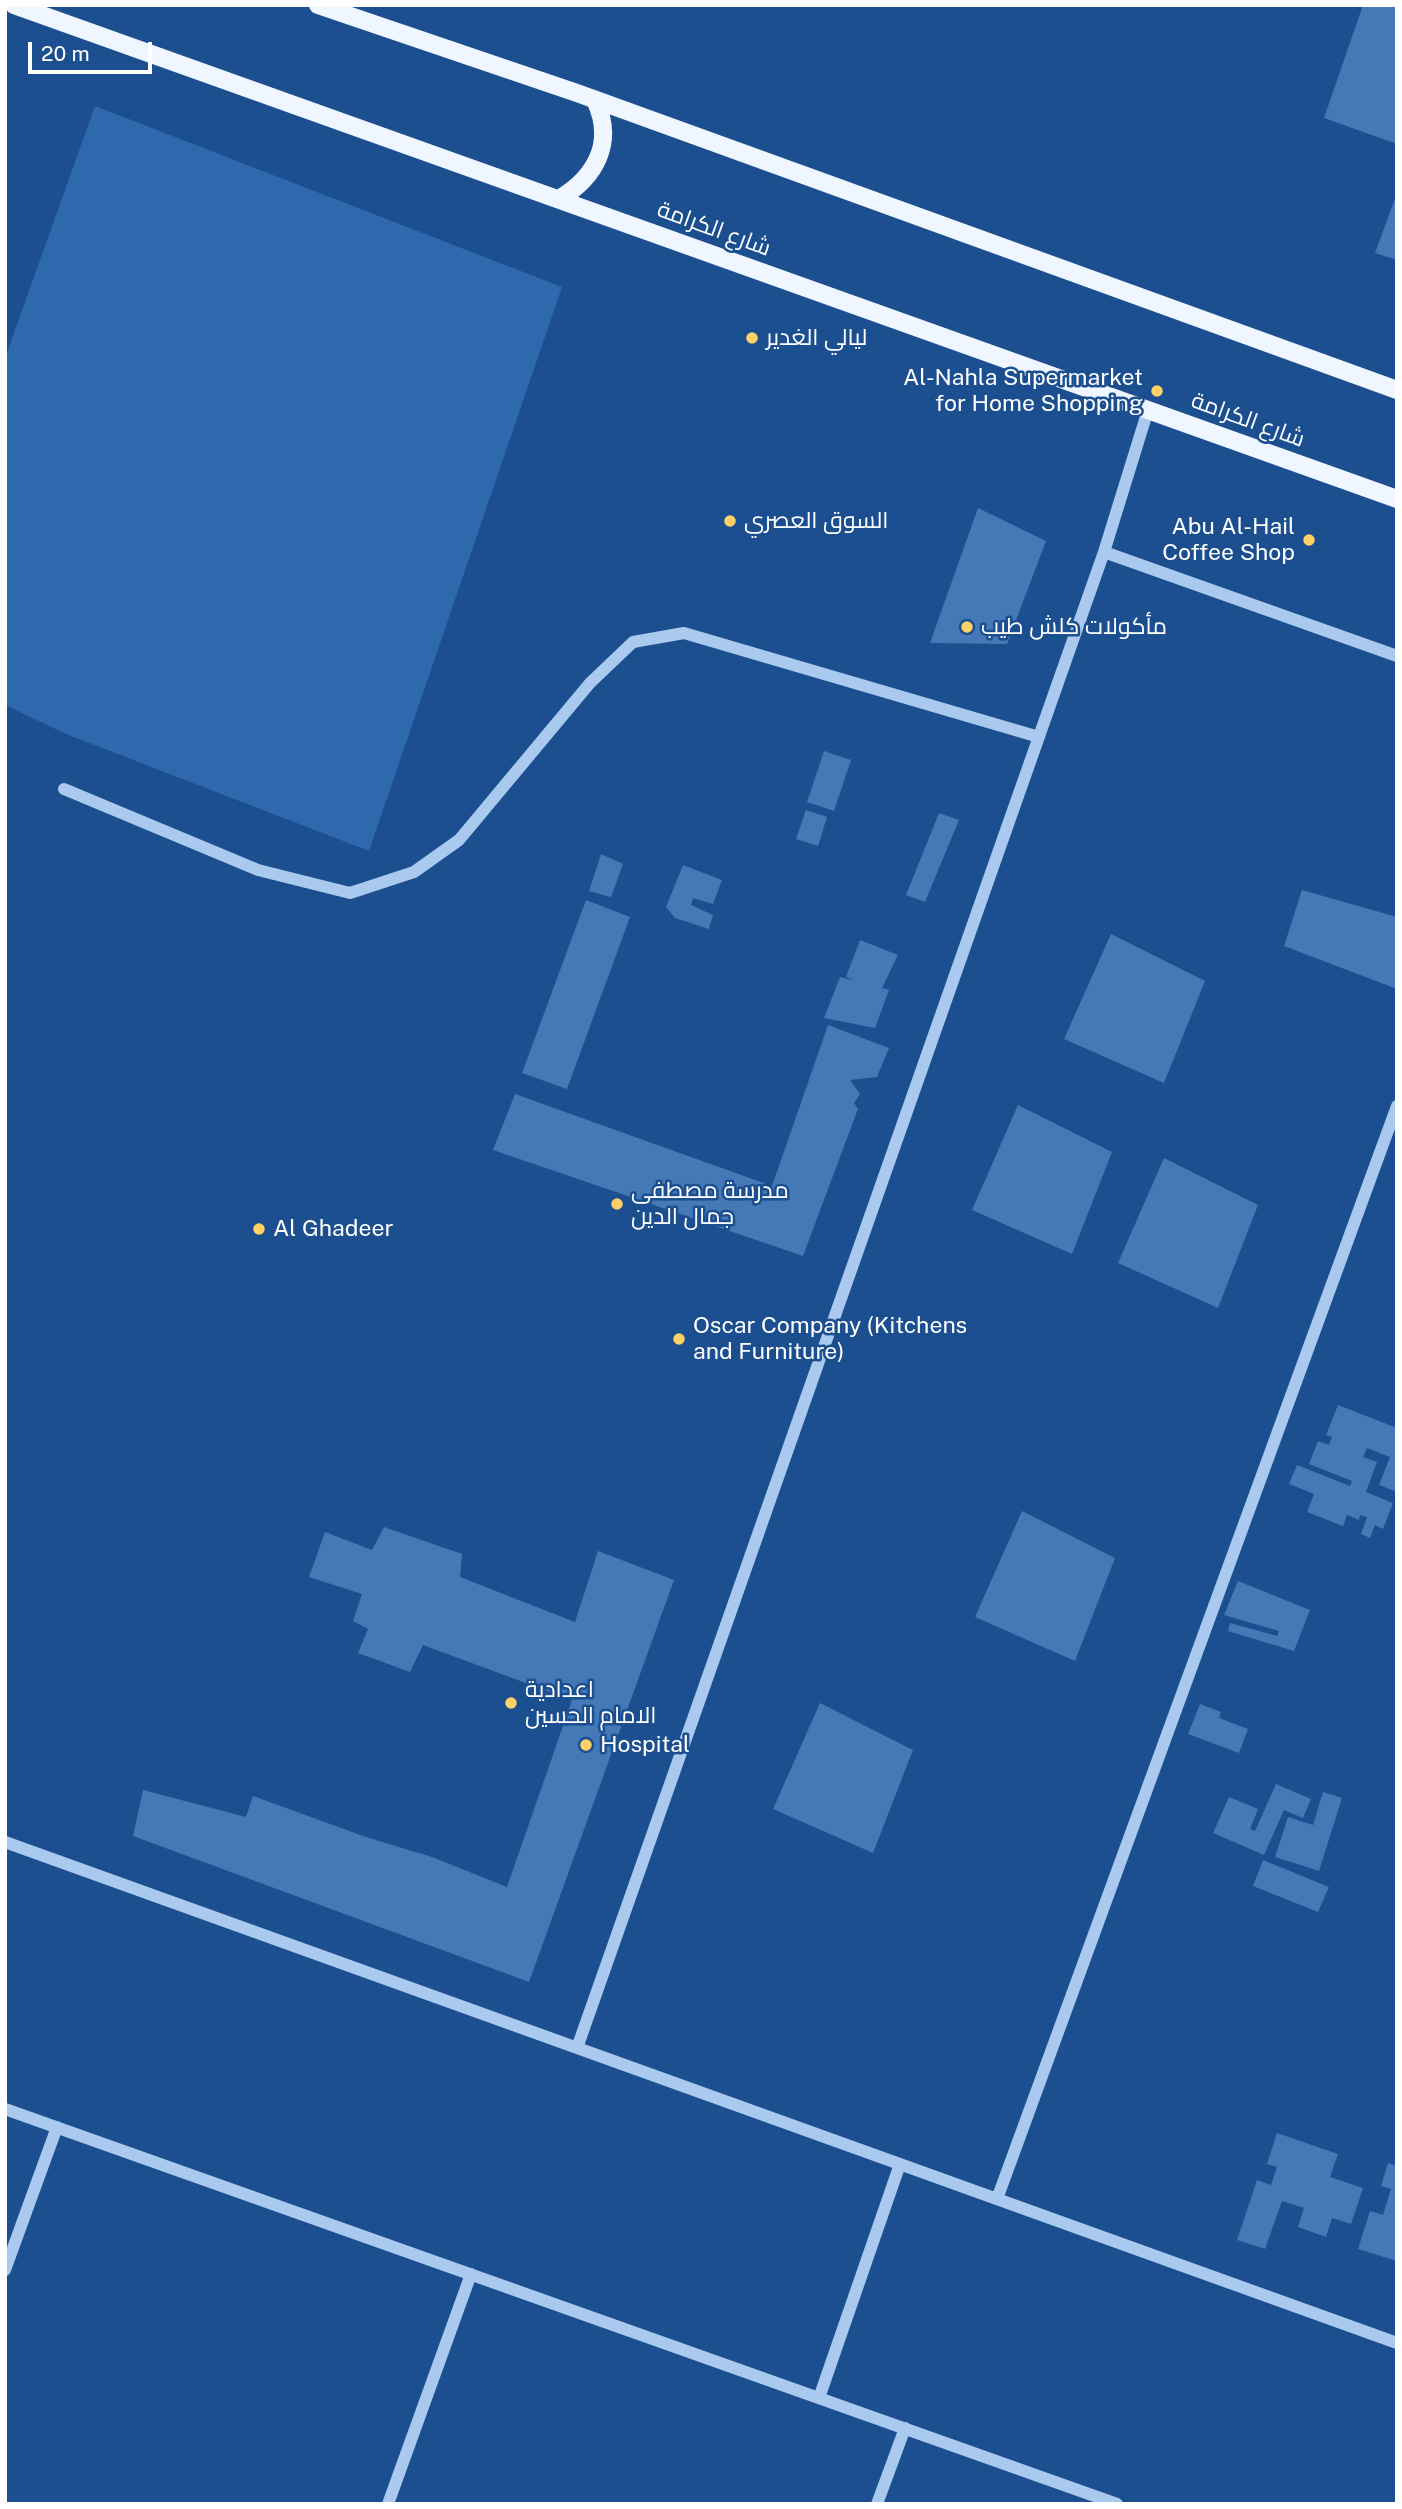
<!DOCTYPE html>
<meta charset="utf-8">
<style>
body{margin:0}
#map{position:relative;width:1402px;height:2509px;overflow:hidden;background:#1b4f8f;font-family:"Public Sans",sans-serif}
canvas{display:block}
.frame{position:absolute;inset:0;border:7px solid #fff;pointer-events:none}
.scale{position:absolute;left:28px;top:42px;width:124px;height:32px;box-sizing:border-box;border:4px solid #fff;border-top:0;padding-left:9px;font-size:21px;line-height:24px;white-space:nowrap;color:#fff;-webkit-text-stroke:5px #1b4f8f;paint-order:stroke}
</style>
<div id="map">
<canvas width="1402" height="2509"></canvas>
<div class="frame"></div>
<div class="scale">20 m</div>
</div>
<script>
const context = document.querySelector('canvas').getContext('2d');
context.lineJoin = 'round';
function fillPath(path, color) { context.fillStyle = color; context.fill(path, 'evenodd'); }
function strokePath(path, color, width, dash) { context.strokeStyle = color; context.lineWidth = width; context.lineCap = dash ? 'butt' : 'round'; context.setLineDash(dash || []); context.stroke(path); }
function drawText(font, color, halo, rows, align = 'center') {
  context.font = font + ' "Public Sans",Cairo,sans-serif'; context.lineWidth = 5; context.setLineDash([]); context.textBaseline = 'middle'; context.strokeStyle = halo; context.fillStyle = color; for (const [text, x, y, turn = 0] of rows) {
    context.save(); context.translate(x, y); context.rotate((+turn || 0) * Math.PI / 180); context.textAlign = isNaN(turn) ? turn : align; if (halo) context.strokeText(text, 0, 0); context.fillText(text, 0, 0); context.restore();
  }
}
fillPath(new Path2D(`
 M95,106L562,287L369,851L66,734L5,705V358Z`), '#2e69ad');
fillPath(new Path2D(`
 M1363,5H1397V144L1324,118Z
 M1396,196H1397V260L1375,253Z
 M978,508L1046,541L1007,644L930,643Z
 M824,751L851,760L834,811L807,802Z
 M806,810L827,817L818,846L796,839Z
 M939,813L959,820L925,902L906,895Z
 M601,854L623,864L611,897L589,891Z
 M683,865L722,880L713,904L693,898L691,905L713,915L709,929L675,918L666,907Z
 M1302,890L1397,917V989L1284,946Z
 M586,900L630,917L567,1089L522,1073Z
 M1111,934L1205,981L1164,1083L1064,1039Z
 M860,940L898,955L882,988L889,990L875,1028L824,1018L840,977L855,981L846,977Z
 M828,1025L889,1048L877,1077L850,1080L860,1094L854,1103L858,1109L803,1256L493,1150L515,1094L772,1186Z
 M1018,1105L1112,1152L1072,1254L972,1210Z
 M1164,1158L1258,1205L1218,1308L1118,1263Z
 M1338,1405L1397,1428V1492L1379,1485L1390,1457L1367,1448L1363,1457L1377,1462L1366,1492L1393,1503L1383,1529L1375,1525L1370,1538L1361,1534L1367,1517L1360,1515L1359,1520L1347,1515L1343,1526L1307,1512L1314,1494L1289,1484L1297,1465L1350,1486L1352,1481L1309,1464L1318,1441L1329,1445L1332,1437L1326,1435Z
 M1022,1511L1115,1558L1075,1661L975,1617Z
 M384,1527L462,1554L460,1577L575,1622L598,1551L674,1580L529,1982L133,1836L143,1790L246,1817L253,1796L366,1837L432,1857L507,1887L572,1700L423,1645L410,1672L358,1653L368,1629L353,1621L362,1594L309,1577L325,1532L372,1550Z
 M1238,1581L1310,1610L1294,1651L1228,1631L1230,1623L1277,1636L1279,1631L1224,1615Z
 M820,1703L913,1750L873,1853L773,1809Z
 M1200,1704L1221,1712L1219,1718L1248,1729L1239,1753L1188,1734Z
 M1276,1784L1311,1799L1303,1818L1284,1810L1264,1855L1213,1833L1229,1797L1258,1809L1250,1829L1255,1831Z
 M1323,1792L1342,1798L1319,1871L1275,1857L1288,1817L1313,1825Z
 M1263,1860L1329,1887L1318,1912L1253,1886Z
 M1277,2133L1338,2154L1330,2177L1363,2188L1351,2224L1332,2218L1326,2237L1298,2227L1304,2208L1282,2201L1265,2249L1237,2240L1257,2180L1271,2185L1277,2167L1267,2164Z
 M1388,2163L1397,2166V2261L1358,2249L1370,2211L1383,2215L1391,2189L1381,2186Z`), '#4478b7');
strokePath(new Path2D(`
 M1104,552L1397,656
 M64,789L258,870L350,893L414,872L459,840L590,683L633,642L684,633L1039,737
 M5,1842L1397,2343
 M577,2048L1104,552L1148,410
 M5,2109L1117,2504
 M997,2199L1397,1106
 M5,2270L57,2127
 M819,2398L900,2164
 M388,2504L471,2274
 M877,2504L905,2428`), '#a9c9ee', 12);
strokePath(new Path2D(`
 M14,5L1397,499
 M318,5L577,93L1397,390
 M559,199C596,177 615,142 595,100`), '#f0f6ff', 18);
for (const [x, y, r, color] of [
 [752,338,7,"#ffd166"],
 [1157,391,7,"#ffd166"],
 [730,521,7,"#ffd166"],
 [1309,540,7,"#ffd166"],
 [967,627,7,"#ffd166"],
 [617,1204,7,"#ffd166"],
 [259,1229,7,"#ffd166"],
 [679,1339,7,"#ffd166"],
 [511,1703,7,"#ffd166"],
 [586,1745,7,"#ffd166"]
]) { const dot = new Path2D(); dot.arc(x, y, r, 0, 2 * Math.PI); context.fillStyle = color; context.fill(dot); strokePath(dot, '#1b4f8f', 2.5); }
drawText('23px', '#fff', '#1b4f8f', [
 ["شارع الكرامة",714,229,20],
 ["شارع الكرامة",1248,420,20]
]);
drawText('23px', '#fff', '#1b4f8f', [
 ["ليالي الغدير",766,338],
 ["Al-Nahla Supermarket",1143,378,"right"],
 ["for Home Shopping",1143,404,"right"],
 ["السوق العصري",744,521],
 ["Abu Al-Hail",1295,527,"right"],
 ["Coffee Shop",1295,553,"right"],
 ["مأكولات كلش طيب",981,627],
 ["مدرسة مصطفى",631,1191],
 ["جمال الدين",631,1217],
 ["Al Ghadeer",273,1229],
 ["Oscar Company (Kitchens",693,1326],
 ["and Furniture)",693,1352],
 ["اعدادية",525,1690],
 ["الامام الحسين",525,1716],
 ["Hospital",600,1745]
], 'left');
</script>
